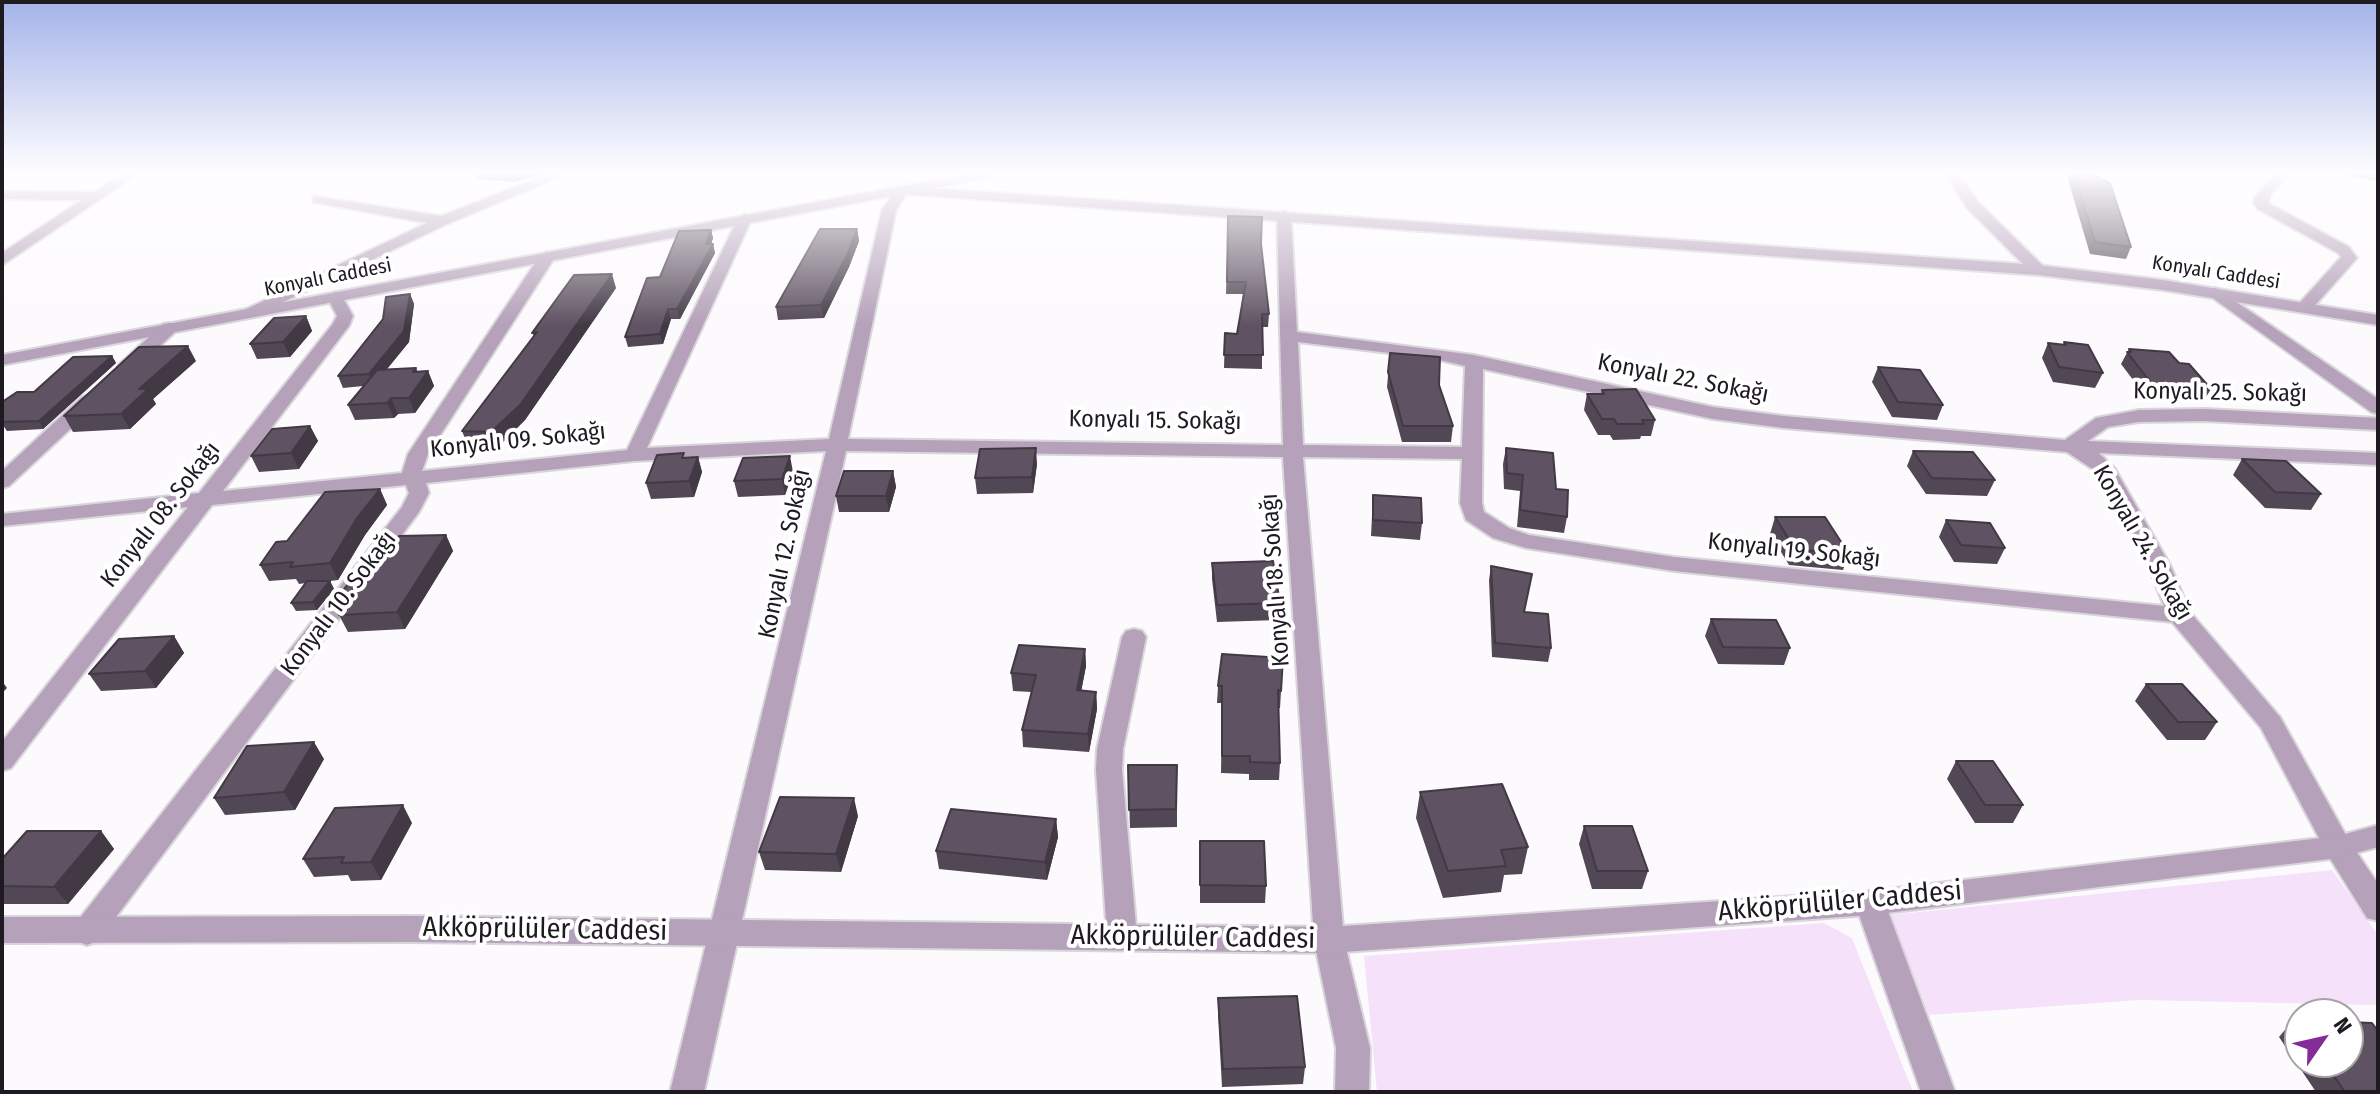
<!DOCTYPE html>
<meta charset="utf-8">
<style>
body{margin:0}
#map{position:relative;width:2380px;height:1094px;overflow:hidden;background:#fdfafe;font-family:"Fira Sans Condensed",sans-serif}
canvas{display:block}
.frame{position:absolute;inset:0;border:4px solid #1f1a21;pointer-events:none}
.north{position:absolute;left:2284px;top:998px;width:80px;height:80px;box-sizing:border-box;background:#fff;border:2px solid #a5a3a6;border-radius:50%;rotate:56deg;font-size:22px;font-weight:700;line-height:32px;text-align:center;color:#1f1a21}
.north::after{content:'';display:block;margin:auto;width:28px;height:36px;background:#852c98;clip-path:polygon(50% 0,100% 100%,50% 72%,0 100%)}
</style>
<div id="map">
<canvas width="2380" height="1094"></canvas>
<div class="frame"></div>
<div class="north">N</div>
</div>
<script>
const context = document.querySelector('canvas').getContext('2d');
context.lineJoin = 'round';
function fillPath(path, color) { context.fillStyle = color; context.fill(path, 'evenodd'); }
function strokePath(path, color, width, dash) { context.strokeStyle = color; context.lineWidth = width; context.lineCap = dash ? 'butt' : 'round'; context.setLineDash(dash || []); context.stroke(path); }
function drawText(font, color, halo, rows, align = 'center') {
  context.font = font + ' "Fira Sans Condensed",sans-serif'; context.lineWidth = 8; context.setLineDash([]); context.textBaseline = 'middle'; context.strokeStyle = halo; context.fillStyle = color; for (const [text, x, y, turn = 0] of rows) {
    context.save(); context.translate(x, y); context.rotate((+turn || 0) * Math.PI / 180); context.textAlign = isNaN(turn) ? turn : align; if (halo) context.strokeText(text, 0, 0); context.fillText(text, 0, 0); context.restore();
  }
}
fillPath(new Path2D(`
 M2332,870L2378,935V1005L2139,1000L1929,1015L1890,915Z
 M1824,923L1852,938L1913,1092H1377L1364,956Z`), '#f5e2fa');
const minor = new Path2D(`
 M123,173H139L2,265V253L82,200L2,199V191L95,192Z
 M550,173H569L447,224L252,317L246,318L238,313L427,223L318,203L313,202V196L441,216Z
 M972,173H1000L993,177L907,193L896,210L848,439L1283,445L1277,215L1284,211L1291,215L1297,332L1474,355L1713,407L1784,416L2065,440L2096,418L2139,410L2205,409L2378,418V430L2205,421L2139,422L2108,427L2088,441L2378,453V465L2099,453L2115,469L2170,565L2190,612L2280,717L2348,839L2378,884V921L2367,918L2328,855L2261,728L2172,622L1674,571L1526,548L1493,538L1466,520L1460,503L1462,459L1303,457L1344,940L1370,1048L1369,1092H1335L1336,1048L1314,940L1283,457L846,451L704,1092H670L826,451L634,461L426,483L429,493L419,512L98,941L87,945L76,941L72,932L76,923L402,507L409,493L406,485L212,505L11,768L2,771V742L188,507L2,526V514L199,493L332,325L337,316L327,297L335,292L341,294L353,316L349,326L223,491L402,473L408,454L539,257L547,252L555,257L428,454L422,471L627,450L738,218L745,214L752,218L647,448L829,439L882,210L897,187ZM1298,342L1431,358L1465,366L1462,447L1303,445ZM1483,369L1713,419L1784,428L2067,452L2097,472L2148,565L2164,606L1674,557L1529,535L1509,528L1484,512L1482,503Z
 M1945,173H1959L1978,202L2044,267V273H2032L1967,208Z
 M2276,173H2292L2272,192L2268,203L2349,247L2357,258L2310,311L2304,312L2296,307L2341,257L2338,253L2258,209L2253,202L2255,197Z
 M2216,288L2378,399V414L2371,412L2210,296V290Z
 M169,323L175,324L178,328L175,332L133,371H121L118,367L121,363L163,324Z
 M89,395L96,397L98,401L96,405L9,486L2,488V471L82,397Z
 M1134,629L1142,631L1146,637L1123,749L1122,770L1137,937L1133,946L1122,950L1111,946L1107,937L1096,770L1097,749L1122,637L1126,631Z
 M1870,891L1881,894L1885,903L1955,1092H1921L1855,903L1859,894Z`);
const tertiary = new Path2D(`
 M902,186L2038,265L2163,280L2378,315V325L2163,290L2038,275L902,194L2,365V355Z
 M2378,825V847L2338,858L1870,915L1329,953L411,942L2,943V917L411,916L1329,927L1870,891L2338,836Z`);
strokePath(minor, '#d9d6db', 4);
strokePath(tertiary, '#d9d6db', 4);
fillPath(minor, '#b5a1b9');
fillPath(tertiary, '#b5a1b9');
fillPath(new Path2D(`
 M476,173H547L514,182L478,179Z
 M2069,173H2089L2131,247L2126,259L2090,254L2067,176Z
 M2347,173H2378V178L2374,181L2346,175Z
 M1228,216L1261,245L1269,314L1268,327H1262V369L1224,368L1225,333L1237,334L1243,294H1226Z
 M857,229L859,241L849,267L824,318L778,320L776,307Z
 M711,230L713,238L711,244H713L715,253L680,319H671L663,344L628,347L625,337L660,277Z
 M616,288L525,420L497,448L468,446L462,431L534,336L532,333Z
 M410,294L414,304L409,342L387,369L416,368L417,372L428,371L434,386L415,413L398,414L394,418L355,420L348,405L363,386L343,388L338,376Z
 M306,316L312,331L290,357L257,359L250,344Z
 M2064,342L2103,373L2095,388L2053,382L2042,358L2048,343L2063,345Z
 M2129,349L2179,363L2211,389L2203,402L2146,397L2121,364Z
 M1390,353L1453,426L1451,442H1402L1387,387Z
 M112,356L116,363L43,429L7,431L2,424V402L34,392Z
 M196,361L153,399L156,404L130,429L73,432L64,416Z
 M1878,367L1943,405L1937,420L1892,417L1872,382Z
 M1602,390L1655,420L1651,436H1641L1640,439L1613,440L1610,435H1598L1584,410L1587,394H1601Z
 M310,426L318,441L299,469L259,472L251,456Z
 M1506,448L1556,489L1567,517L1564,533L1517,527L1520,491L1504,489L1503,464Z
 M1913,451L1995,480L1987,496L1926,494L1907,466Z
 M698,457L702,472L694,497L651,499L646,483Z
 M2242,459L2321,494L2311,510L2265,508L2233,475Z
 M1037,464L1033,493L977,494L975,478Z
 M893,471L896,487L889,512H839L836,496Z
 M793,472L785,495L738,497L734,481Z
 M380,489L387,505L365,535L338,580L330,581L334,589L317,610L296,611L291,603L306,583L299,584L296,579L269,581L260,565L287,541Z
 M1373,495L1422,523L1420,540L1371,536Z
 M1775,517L1849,554L1843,570L1789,565L1770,534Z
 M1946,520L2005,548L1997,564L1954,562L1939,537Z
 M446,535L453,551L405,629L348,632L339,615L347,604L341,593L375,570Z
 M1212,563L1280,603L1279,620L1217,622L1212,579Z
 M1491,566L1551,648L1548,662L1492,657L1489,580Z
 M1711,619L1790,648L1784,665L1718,664L1705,636Z
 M174,636L184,653L156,688L101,691L89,674Z
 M1085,649L1086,666L1081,691L1096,692L1097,709L1089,752L1023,747L1022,730L1031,692L1013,691L1011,673Z
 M1283,658L1280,708H1278L1280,763L1279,780H1249V774L1221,773L1222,703H1217L1218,686Z
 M2146,684L2217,722L2205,740H2167L2135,701Z
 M324,759L295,810L225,815L214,798Z
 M1956,761L2023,805L2013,823H1975L1947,779Z
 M1128,765H1177V827L1130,828Z
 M1420,792L1528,847L1522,874L1504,875L1501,892L1443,898L1416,818Z
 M858,816L841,872L765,870L759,852Z
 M1056,819L1058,837L1047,880L939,869L936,851Z
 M412,823L381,880L351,881L348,875L314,877L303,859Z
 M1584,826L1648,871L1642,889H1592L1579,844Z
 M101,831L114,849L68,904H2V859Z
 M1200,841L1266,886L1265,903H1200Z
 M1218,998L1305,1067L1303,1084L1222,1087L1218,1015Z
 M2294,1019L2300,1020V1062H2348L2378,1092H2316L2279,1037Z`), '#524754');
fillPath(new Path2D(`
 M511,173H547L514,182Z
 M857,229L859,241L849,267L824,318L821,305Z
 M711,230L713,238L708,253L706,244Z
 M713,244L715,253L680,319L677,309Z
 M612,274L616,288L525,420L497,448L491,432Z
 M410,294L414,304L409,342L374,385L369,374Z
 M668,309L671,319L663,344L660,334Z
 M306,316L312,331L290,357L283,342Z
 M188,346L196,361L153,399L156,404L130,429L121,414L139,389Z
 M112,356L116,363L43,429L39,421Z
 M416,368L421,381L428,371L434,386L415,413L409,398L413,372Z
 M391,398L398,414L394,418L387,403Z
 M310,426L318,441L299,469L291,453Z
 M1036,448L1037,464L1033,493L1032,477Z
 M790,456L793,472L785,495L782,479Z
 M698,457L702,472L694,497L689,481Z
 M893,471L896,487L889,512L886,496Z
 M380,489L387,505L365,535L338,580L330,563L357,518Z
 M446,535L453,551L405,629L397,612Z
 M330,581L334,589L317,610L313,602Z
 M174,636L184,653L156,688L145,671Z
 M1085,649L1086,666L1078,708L1077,690Z
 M2,681L7,688L2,693Z
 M1096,692L1097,709L1089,752L1088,734Z
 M314,742L324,759L295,810L284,792Z
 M854,798L858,816L841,872L836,854Z
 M403,805L412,823L381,880L371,862Z
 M1056,819L1058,837L1047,880L1045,862Z
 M101,831L114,849L68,904L54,887Z`), '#423945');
const building = new Path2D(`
 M2074,173H2089L2110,183L2131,247L2095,242Z
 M1228,216L1262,217L1261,244L1269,314H1262L1263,355H1224L1225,333L1237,334L1246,282H1227Z
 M820,229H857L847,255L821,305L776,307Z
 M711,230L706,244H713L677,309H668L660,334L625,337L647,278L660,277L679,231Z
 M612,274L520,405L491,432L462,431L537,332L532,333L574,275Z
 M410,294L404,331L369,374L338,376L383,319L386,297Z
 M306,316L283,342L250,344L274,318Z
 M2064,342L2088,345L2103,373L2059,367L2048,343L2066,345Z
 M188,346L139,389H148L121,414L64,416L139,347Z
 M2129,349L2169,352L2179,363L2189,364L2211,389L2152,384L2127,352H2131Z
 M1390,353L1440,357L1439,385L1453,426H1403L1388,372Z
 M112,356L39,421L2,422V402L17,392H34L73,357Z
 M1878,367L1920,370L1943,405L1898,402Z
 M416,368L413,372L428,371L409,398H391L387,403L348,405L377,370Z
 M1636,389L1655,420H1642L1644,424H1617L1614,419H1602L1587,394H1604L1602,390Z
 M310,426L291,453L251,456L272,429Z
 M1036,448L1032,477L975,478L980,449Z
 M1506,448L1553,453L1556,489L1568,490L1567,517L1520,510L1523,475L1507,473Z
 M1913,451L1973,452L1995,480L1932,478Z
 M684,453L682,458L698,457L689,481L646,483L657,455Z
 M790,456L782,479L734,481L743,458Z
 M2242,459L2286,461L2321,494L2275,492Z
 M844,471H893L886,496H836Z
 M380,489L357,518L330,563L290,567L293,562L260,565L276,542L287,541L325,492Z
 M1373,495L1421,498L1422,523L1373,520Z
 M1775,517H1825L1849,554L1795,549Z
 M1946,520L1990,523L2005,548L1961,545Z
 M446,535L397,612L339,615L354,592L341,593L358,571L375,570L399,536Z
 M1273,561L1280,603L1217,605L1212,563Z
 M1491,566L1532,574L1524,612L1548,614L1551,648L1495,643Z
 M307,581H330L313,602L291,603Z
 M1711,619L1776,620L1790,648L1723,647Z
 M174,636L145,671L89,674L119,639Z
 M1019,645L1085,649L1077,690L1096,692L1088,734L1022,730L1036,675L1011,673Z
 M1222,654L1283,658L1281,691L1278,690L1280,763L1250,762V756H1222V686H1218Z
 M2146,684H2182L2217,722H2178Z
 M314,742L284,792L214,798L247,746Z
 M1956,761H1993L2023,805H1985Z
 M1128,765H1177L1176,809L1129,810Z
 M1502,784L1528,847L1501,850L1506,866L1448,871L1420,792Z
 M780,797L854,798L836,854L759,852Z
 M403,805L371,862L341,863L344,857L303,859L335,808Z
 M951,809L1056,819L1045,862L936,851Z
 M1584,826H1632L1648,871H1597Z
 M27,831H101L54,887L2,886V859Z
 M1200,841H1264L1266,886L1200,885Z
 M1297,996L1305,1067L1223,1069L1218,998Z
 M2294,1019L2300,1020V1028Z
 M2348,1022L2372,1023L2378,1031V1092H2345L2324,1062H2348Z`);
fillPath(building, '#5f5262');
strokePath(building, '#423945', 2);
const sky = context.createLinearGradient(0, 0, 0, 326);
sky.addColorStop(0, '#a4b3e9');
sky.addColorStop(0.53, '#fefdff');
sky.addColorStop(1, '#fefdff00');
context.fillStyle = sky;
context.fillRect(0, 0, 2380, 326);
drawText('20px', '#1f1a21', '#fff', [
 ["Konyalı Caddesi",2216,273,9],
 ["Konyalı Caddesi",328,278,-11]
]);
drawText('24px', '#1f1a21', '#fff', [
 ["Konyalı 22. Sokağı",1683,379,11],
 ["Konyalı 25. Sokağı",2220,393,1],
 ["Konyalı 15. Sokağı",1155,421,1],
 ["Konyalı 09. Sokağı",518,441,-6],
 ["Konyalı 08. Sokağı",161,515,-52],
 ["Konyalı 24. Sokağı",2142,543,60],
 ["Konyalı 19. Sokağı",1794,551,6],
 ["Konyalı 12. Sokağı",785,554,-78],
 ["Konyalı 18. Sokağı",1276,580,-94],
 ["Konyalı 10. Sokağı",339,604,-53]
]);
drawText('28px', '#1f1a21', '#fff', [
 ["Akköprülüler Caddesi",1840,902,-5],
 ["Akköprülüler Caddesi",545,930,1],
 ["Akköprülüler Caddesi",1193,938,1]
]);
</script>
